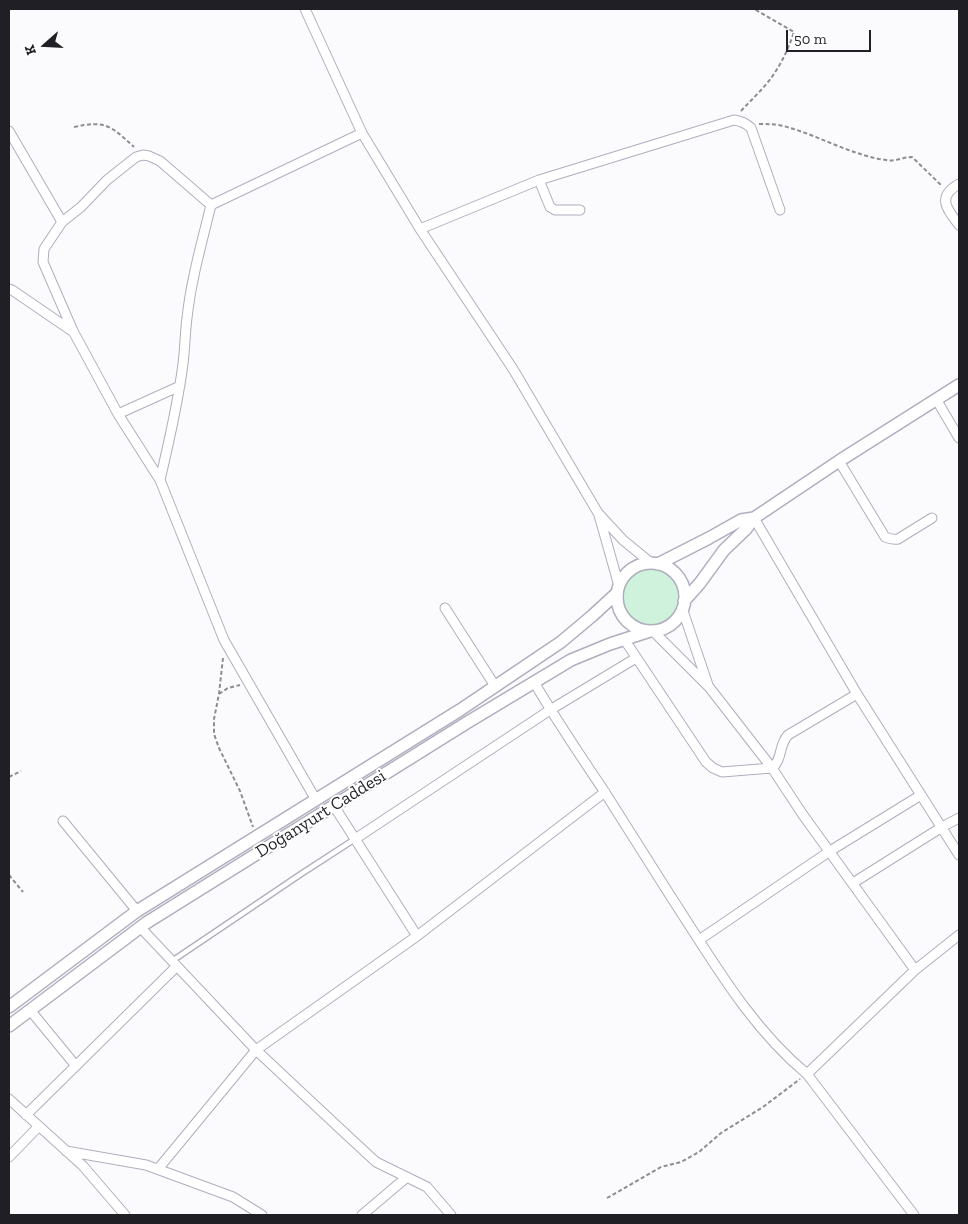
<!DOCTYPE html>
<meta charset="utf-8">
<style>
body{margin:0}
#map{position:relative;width:968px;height:1224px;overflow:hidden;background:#fbfbfe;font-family:"Zilla Slab",serif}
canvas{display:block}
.frame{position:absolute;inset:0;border:10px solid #201f25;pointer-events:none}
.north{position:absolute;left:20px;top:20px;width:50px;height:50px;-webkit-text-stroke:4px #fff;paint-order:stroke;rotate:251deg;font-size:14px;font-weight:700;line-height:20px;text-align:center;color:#201f25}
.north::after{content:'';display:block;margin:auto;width:18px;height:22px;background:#201f25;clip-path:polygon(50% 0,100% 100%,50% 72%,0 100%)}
.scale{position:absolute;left:786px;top:30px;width:85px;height:22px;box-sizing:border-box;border:2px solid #201f25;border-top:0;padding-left:6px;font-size:15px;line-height:18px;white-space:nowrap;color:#201f25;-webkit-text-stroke:4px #fff;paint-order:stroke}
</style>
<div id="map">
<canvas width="968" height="1224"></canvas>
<div class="frame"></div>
<div class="north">K</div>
<div class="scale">50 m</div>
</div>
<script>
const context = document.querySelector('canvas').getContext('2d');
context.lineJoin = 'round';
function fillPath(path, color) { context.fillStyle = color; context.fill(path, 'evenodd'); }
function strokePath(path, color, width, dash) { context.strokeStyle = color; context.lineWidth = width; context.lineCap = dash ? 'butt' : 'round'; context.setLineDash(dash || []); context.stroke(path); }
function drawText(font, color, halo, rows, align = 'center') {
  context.font = font + ' "Zilla Slab",serif'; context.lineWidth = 4; context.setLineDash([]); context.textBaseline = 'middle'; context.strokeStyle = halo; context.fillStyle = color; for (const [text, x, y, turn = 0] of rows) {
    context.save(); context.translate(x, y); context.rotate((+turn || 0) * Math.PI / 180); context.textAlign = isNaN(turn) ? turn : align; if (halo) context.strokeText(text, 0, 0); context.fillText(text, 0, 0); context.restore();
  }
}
fillPath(new Path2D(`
 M623 597a28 28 0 1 1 56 0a28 28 0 1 1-56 0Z`), '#cef2dc');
const service = new Path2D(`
 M172,961L301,874L355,839`);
const minor = new Path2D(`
 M305,9L362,133L420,229L513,369L598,513L623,540L651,563
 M9,131L62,222
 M539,180L550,207L555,210H580
 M959,184C936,197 947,209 959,225
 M211,205L160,161L149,156L143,155L136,157L107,180L81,207L62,222L44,249L43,262L73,331L118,414L160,480L224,640L316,800
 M211,205L362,133
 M420,229L539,180L734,120C741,121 746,123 751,128L780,210
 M9,289L12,290L72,331
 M936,399L959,438
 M118,414L180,386
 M839,461L885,537C890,539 893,540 898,539L932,518
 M160,480C169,442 178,403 183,364C185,348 185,333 187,318C191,280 202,242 211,205
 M599,515L619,586
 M754,518L857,694L959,855
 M445,608L495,686
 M682,608L708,685
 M653,631L709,687L772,768L803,815L915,970
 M624,639L706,762L713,768L722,772L772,768C783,759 778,746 788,735L857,694
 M534,682C556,720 580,755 604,791C627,827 650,864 673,900C713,961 750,1027 807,1074L914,1215
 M334,806L417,936
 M63,821L137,911
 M355,839L550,710L636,658
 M853,883L942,827L959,818
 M140,927L256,1050L335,1124L376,1162L427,1187L451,1215
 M699,940L830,851L921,795
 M30,1010L76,1066
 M807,1074L915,970L959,935
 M9,1099L83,1166L125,1215
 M26,1115L177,966
 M66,1151L146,1165L233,1197L262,1215
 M9,1157L39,1126
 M158,1169L256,1050L417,936L605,792
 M362,1215L407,1177`);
const tertiary = new Path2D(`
 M617 597a34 34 0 1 1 68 0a34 34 0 1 1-68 0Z
 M658,564L709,538L741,520L754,518L839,461L959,385
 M684,601L700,583L724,550L746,529L754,518
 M9,1007L137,911L460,710L561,642L592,616L617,593
 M9,1026L146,923L468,722L571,660L610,644L650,631`);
strokePath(service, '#b0aebe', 7);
strokePath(minor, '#b0aebe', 11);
strokePath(tertiary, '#b0aebe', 14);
strokePath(new Path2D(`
 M741,111C750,101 760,92 768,82C780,67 788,50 794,32L754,9
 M759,124C766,124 772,124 779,125C815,133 849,155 886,160C895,162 903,157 912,157L941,185
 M74,127C106,120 111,126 134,147
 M223,658L219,694L214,719V734L219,748L240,791L253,827
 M219,694L228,688L240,685
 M9,777L21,771
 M9,875L23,892
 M607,1198L661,1167L681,1162L699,1152L721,1133L763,1107L800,1079`), '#8d8c91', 2, [4, 2.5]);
strokePath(service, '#fff', 4.5);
strokePath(minor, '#fff', 9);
strokePath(tertiary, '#fff', 11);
drawText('18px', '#201f25', '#fff', [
 ["Doğanyurt Caddesi",321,814,-32]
]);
</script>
